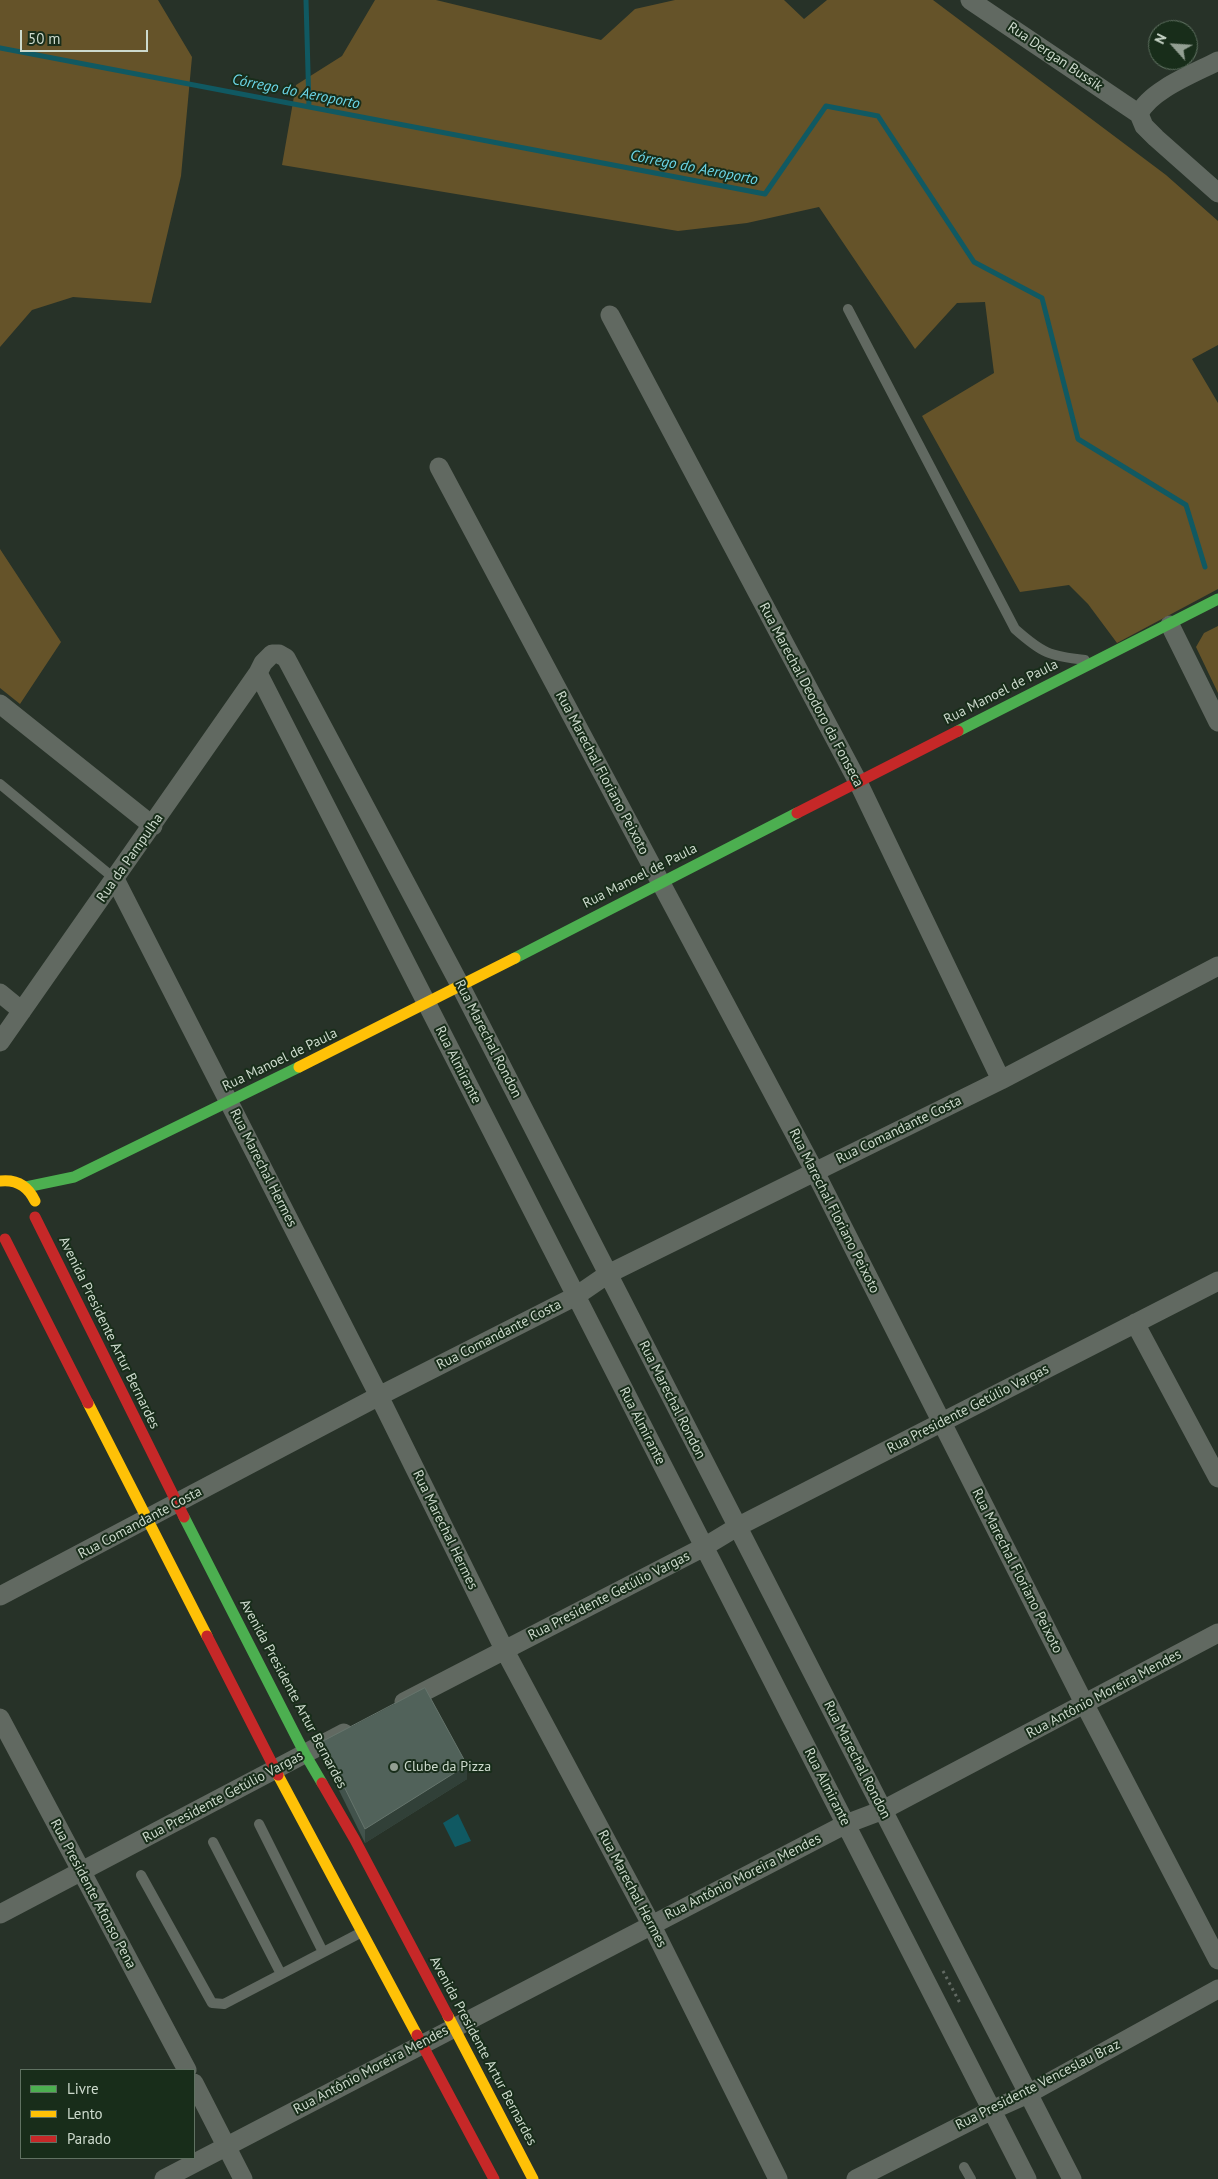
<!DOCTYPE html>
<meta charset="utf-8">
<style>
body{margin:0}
#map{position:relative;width:1218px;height:2179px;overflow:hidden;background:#273228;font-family:"PT Sans",sans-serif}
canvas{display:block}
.legend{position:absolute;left:20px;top:2069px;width:175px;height:90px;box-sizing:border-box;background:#182d1a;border:1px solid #607262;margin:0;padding:6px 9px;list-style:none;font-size:15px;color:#cddacd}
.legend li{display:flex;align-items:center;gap:10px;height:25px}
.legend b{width:25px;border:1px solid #607262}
.north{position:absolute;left:1148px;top:20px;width:50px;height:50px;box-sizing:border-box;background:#182d1a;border:1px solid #607262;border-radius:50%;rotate:296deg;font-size:14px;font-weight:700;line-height:20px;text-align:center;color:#cddacd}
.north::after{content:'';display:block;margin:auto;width:18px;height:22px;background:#939f93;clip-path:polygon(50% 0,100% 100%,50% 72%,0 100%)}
.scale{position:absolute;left:20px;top:30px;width:128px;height:22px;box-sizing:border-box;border:2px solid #cddacd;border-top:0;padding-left:6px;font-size:15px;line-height:18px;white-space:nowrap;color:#cddacd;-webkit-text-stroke:4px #182d1a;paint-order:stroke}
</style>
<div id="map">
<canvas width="1218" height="2179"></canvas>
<ul class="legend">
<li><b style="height:6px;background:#4caf50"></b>Livre</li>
<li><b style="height:6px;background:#ffc107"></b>Lento</li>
<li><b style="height:6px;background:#c62828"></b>Parado</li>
</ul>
<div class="north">N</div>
<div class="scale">50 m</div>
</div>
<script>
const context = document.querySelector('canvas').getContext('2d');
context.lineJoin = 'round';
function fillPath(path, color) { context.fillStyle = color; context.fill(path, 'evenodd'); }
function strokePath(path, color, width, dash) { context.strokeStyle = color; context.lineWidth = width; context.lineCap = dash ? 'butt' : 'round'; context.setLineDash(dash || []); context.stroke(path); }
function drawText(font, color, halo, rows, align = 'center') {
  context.font = font + ' "PT Sans",sans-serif'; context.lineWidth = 4; context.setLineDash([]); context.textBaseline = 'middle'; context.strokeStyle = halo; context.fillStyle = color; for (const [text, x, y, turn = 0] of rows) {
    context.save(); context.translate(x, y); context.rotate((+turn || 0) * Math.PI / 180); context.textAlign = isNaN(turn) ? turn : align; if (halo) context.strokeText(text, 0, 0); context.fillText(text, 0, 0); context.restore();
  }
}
fillPath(new Path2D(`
 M0,0H158L192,57L181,176L151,303L73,297L32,310L0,347Z
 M375,0H436L601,40L635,9L675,0H784L804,19L827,0H933L1166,175L1218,221V345L1192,359L1218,403V589L1117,643L1088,604L1069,585L1020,592L922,416L994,373L985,302L957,303L915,349L819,207L747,223L678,231L282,165L296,85L342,56Z
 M0,549L61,642L20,704L0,688Z
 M1218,626V693L1196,647L1204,633Z`), '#655329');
fillPath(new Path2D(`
 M458,1814L471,1841L455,1847L443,1823Z`), '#105962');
strokePath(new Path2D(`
 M306,0L309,107
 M0,48L765,194L826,106L878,116L974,262L1042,298L1078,439L1186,505L1205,567`), '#105962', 5);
strokePath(new Path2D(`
 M943,1971L961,2005`), '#626a63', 3, [2.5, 4]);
strokePath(new Path2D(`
 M848,309L1015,629C1042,653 1049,656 1085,660
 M0,784L115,879
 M259,1824L323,1952
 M213,1842L281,1974
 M141,1875L212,2003L224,2004L362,1932
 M964,2167L971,2179`), '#616961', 10);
strokePath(new Path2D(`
 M970,0L1139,114
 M1218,61C1195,73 1150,90 1139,114L1144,126L1156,138L1218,193
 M610,315L858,782L1001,1080
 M439,467L815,1172L1085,1705L1218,1960
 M1170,625L1218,722
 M258,673L1027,2179
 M0,704L153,826
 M115,879L379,1396L504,1649L651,1924L778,2179
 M0,993L22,1011
 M0,1042L258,673L263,663L272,654H279L286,658L460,985L1072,2179
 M1135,1323L1218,1478
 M0,1596L379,1396L576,1296L608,1274L1001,1080L1218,966
 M404,1702L704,1547L737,1527L1218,1281
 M0,1718L187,2070
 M0,1914L344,1733
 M194,2083L243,2179
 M164,2179L846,1824L883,1810L1218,1633
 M856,2179L992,2110L1028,2094L1218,1989`), '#616961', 19);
strokePath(new Path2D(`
 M958,731L1218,599
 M515,958L797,813
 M26,1187L74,1177L299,1067
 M184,1517L305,1754L322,1783`), '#4caf50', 11);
strokePath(new Path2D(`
 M299,1067L515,958
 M0,1181C17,1179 28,1186 35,1201
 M88,1403L207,1636
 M278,1775L417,2035
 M448,2016L533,2179`), '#ffc107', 11);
strokePath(new Path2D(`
 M797,813L958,731
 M35,1217L184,1517
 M5,1239L88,1403
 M207,1636L278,1775
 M322,1783L355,1840L448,2016
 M417,2035L494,2179`), '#c62828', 11);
fillPath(new Path2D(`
 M322,1742L467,1779L365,1843L322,1756Z`), '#42534c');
fillPath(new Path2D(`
 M467,1765V1779L365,1843V1829Z`), '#314038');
const building = new Path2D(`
 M425,1688L467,1765L365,1829L322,1742Z`);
fillPath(building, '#51625a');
strokePath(building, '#65746c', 1);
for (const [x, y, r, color] of [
 [394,1767,5,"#939f93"]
]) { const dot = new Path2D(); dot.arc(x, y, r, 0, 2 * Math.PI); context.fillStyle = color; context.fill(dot); strokePath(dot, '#182d1a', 2); }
drawText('14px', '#cddacd', '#182d1a', [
 ["Rua Dergan Bussik",1055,57,34],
 ["Rua Manoel de Paula",1001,692,-27],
 ["Rua Marechal Deodoro da Fonseca",811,695,62],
 ["Rua Marechal Floriano Peixoto",602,773,62],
 ["Rua da Pampulha",130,858,-55],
 ["Rua Manoel de Paula",640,876,-27],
 ["Rua Marechal Rondon",488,1039,63],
 ["Rua Manoel de Paula",280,1060,-26],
 ["Rua Almirante",458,1065,63],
 ["Rua Comandante Costa",899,1130,-26],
 ["Rua Marechal Hermes",263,1168,63],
 ["Rua Marechal Floriano Peixoto",834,1211,63],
 ["Avenida Presidente Artur Bernardes",109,1333,64],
 ["Rua Comandante Costa",499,1335,-27],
 ["Rua Marechal Rondon",672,1400,63],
 ["Rua Presidente Getúlio Vargas",968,1409,-27],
 ["Rua Almirante",642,1426,63],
 ["Rua Comandante Costa",140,1523,-28],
 ["Rua Marechal Hermes",445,1530,64],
 ["Rua Marechal Floriano Peixoto",1017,1571,63],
 ["Rua Presidente Getúlio Vargas",609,1596,-27],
 ["Avenida Presidente Artur Bernardes",293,1694,62],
 ["Rua Antônio Moreira Mendes",1104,1694,-28],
 ["Rua Marechal Rondon",857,1760,63],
 ["Rua Almirante",827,1787,63],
 ["Rua Presidente Getúlio Vargas",223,1797,-28],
 ["Rua Antônio Moreira Mendes",743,1877,-27],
 ["Rua Marechal Hermes",632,1889,62],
 ["Rua Presidente Afonso Pena",93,1894,62],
 ["Avenida Presidente Artur Bernardes",483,2051,62],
 ["Rua Antônio Moreira Mendes",371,2070,-28],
 ["Rua Presidente Venceslau Braz",1038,2085,-27]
]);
drawText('14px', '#cddacd', '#182d1a', [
 ["Clube da Pizza",404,1767]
], 'left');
drawText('italic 15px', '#6cd7e9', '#182d1a', [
 ["Córrego do Aeroporto",296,92,11],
 ["Córrego do Aeroporto",694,168,11]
]);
</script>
